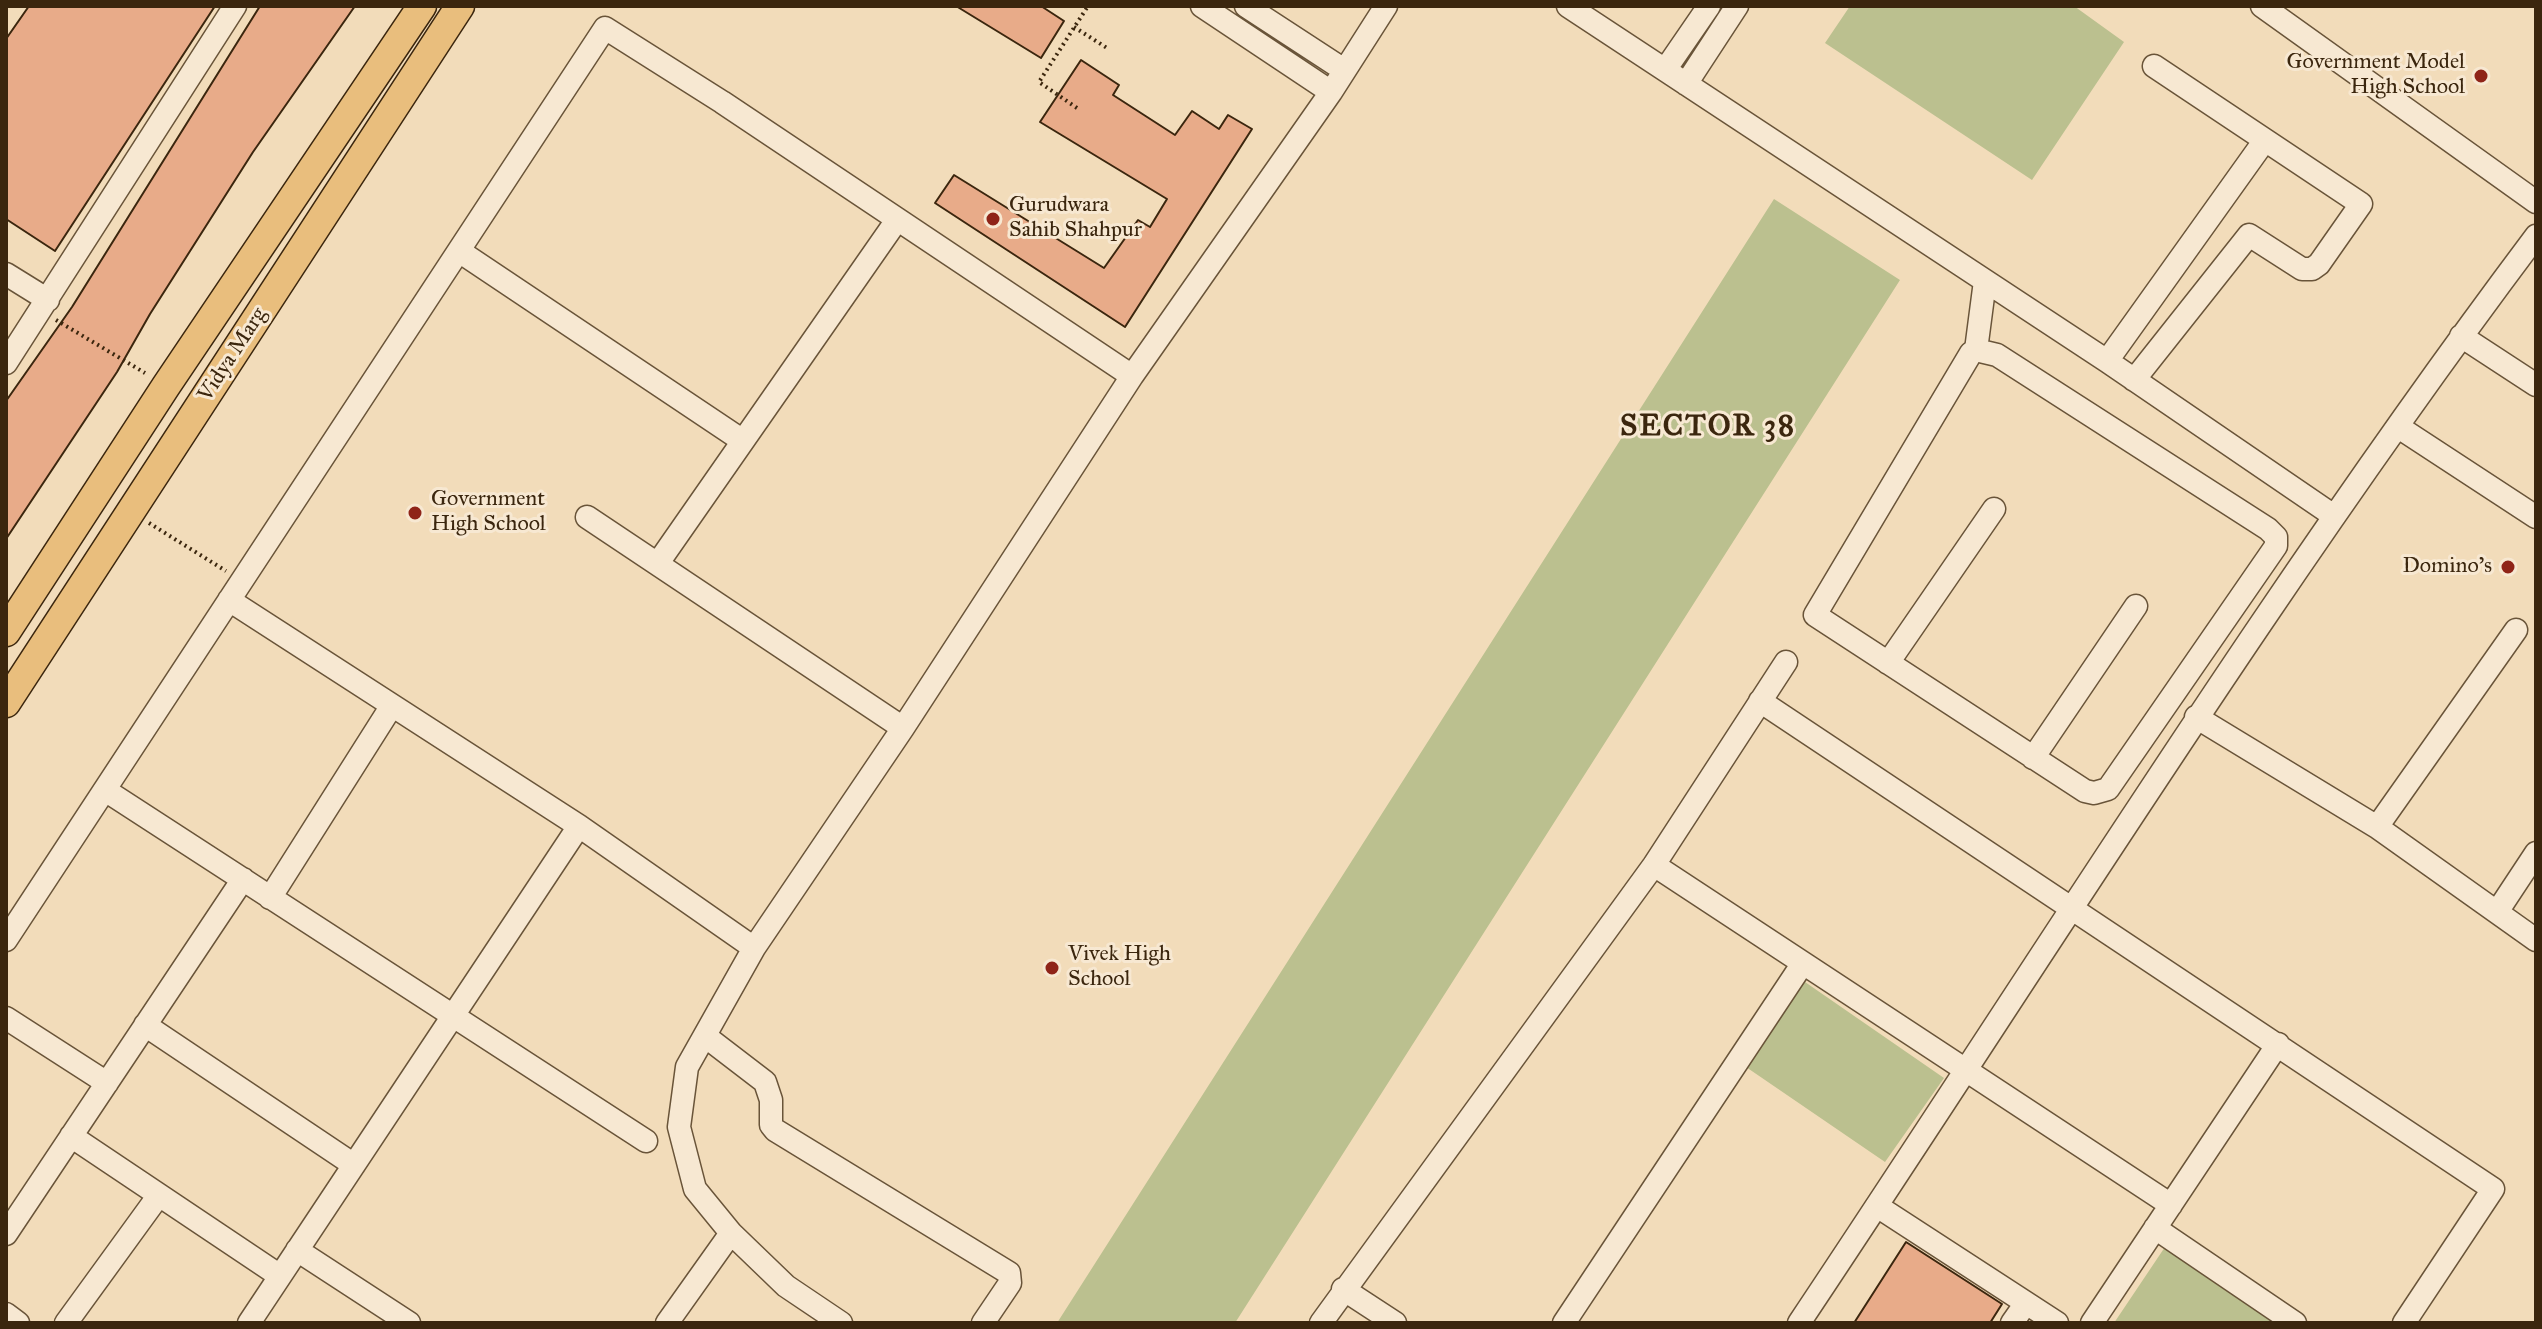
<!DOCTYPE html>
<style>
body{margin:0}
#map{position:relative;width:2542px;height:1329px;overflow:hidden;background:#f2dcba;font-family:"IM FELL Great Primer",serif}
canvas{display:block}
.frame{position:absolute;inset:0;border:8px solid #3b260e;pointer-events:none}
</style>
<div id="map">
<canvas width="2542" height="1329"></canvas>
<div class="frame"></div>
</div>
<script>
const context = document.querySelector('canvas').getContext('2d');
context.lineJoin = 'round';
function fillPath(path, color) { context.fillStyle = color; context.fill(path, 'evenodd'); }
function strokePath(path, color, width, dash) { context.strokeStyle = color; context.lineWidth = width; context.lineCap = dash ? 'butt' : 'round'; context.setLineDash(dash || []); context.stroke(path); }
function drawText(font, color, halo, rows, align = 'center') {
  context.font = font + ' "IM FELL Great Primer",serif'; context.lineWidth = 6; context.setLineDash([]); context.textBaseline = 'middle'; context.strokeStyle = halo; context.fillStyle = color; for (const [text, x, y, turn = 0] of rows) {
    context.save(); context.translate(x, y); context.rotate((+turn || 0) * Math.PI / 180); context.textAlign = isNaN(turn) ? turn : align; if (halo) context.strokeText(text, 0, 0); context.fillText(text, 0, 0); context.restore();
  }
}
fillPath(new Path2D(`
 M1850,6H2074L2124,42L2032,180L1825,43Z
 M1774,199L1900,280L1235,1323H1057Z
 M1805,982L1944,1078L1885,1162L1746,1067Z
 M2165,1247L2279,1323H2114Z`), '#bbc08f');
const building = new Path2D(`
 M29,6H215L55,251L6,219V39Z
 M260,6H355L253,152L150,314L117,372L6,539V401L72,307Z
 M956,6H1041L1064,21L1041,58Z
 M1081,60L1119,85L1113,95L1175,135L1192,111L1219,129L1228,115L1252,129L1125,327L935,203L954,175L1104,268L1138,220L1150,227L1167,199L1040,122Z
 M1906,1242L2002,1304L1990,1323H1854Z`);
fillPath(building, '#e8ab89');
strokePath(building, '#3b260e', 2);
const minor = new Path2D(`
 M1202,6L1331,92
 M1246,6L1344,70
 M1568,6L2107,361L2334,516
 M2262,6L2536,202
 M1665,70L1709,6
 M1686,84L1737,6
 M459,251L743,441
 M6,274L48,300
 M2461,336L2536,385
 M1976,350L1997,355L2268,529L2276,537V546L2108,789L2094,793L2085,791L1815,615L1971,353Z
 M1976,350L1985,281
 M2107,361L2265,140
 M6,363L235,6
 M2134,380L2249,235L2302,269H2312L2319,264L2361,204L2154,66
 M2400,428L2536,517
 M587,517L903,728
 M658,563L897,220
 M229,600L579,826L754,948
 M1888,663L1994,509
 M1760,701L2493,1189L2404,1323
 M2196,717L2377,827L2536,940
 M2033,758L2136,606
 M105,790L646,1141
 M2377,827L2516,630
 M1654,865L2171,1205
 M270,898L391,707
 M2497,912L2536,853
 M6,940L605,28L722,102L1132,376
 M6,1018L107,1083
 M145,1025L354,1165
 M705,1036L765,1082L771,1100V1125L775,1130L1009,1273L1010,1283L983,1323
 M71,1136L280,1276
 M1877,1206L2057,1323
 M2155,1228L2295,1323
 M6,1234L243,879
 M297,1250L409,1323
 M1343,1289L1395,1323
 M6,1314L18,1323
 M66,1323L159,1195
 M249,1323L579,826
 M667,1323L731,1233
 M841,1323L786,1286L731,1233L695,1189L679,1127L687,1067L754,948L903,728L1132,376L1331,92L1386,6
 M1321,1323L1654,865L1786,662
 M1564,1323L1803,963
 M1799,1323C2042,959 2273,586 2536,236
 M2012,1323L2026,1303
 M2092,1323L2278,1044`);
const major = new Path2D(`
 M6,632L166,386L422,6
 M6,703L460,6`);
strokePath(minor, '#695439', 25);
strokePath(major, '#3b260e', 31);
strokePath(new Path2D(`
 M1074,27L1107,48
 M1077,108L1039,82L1088,6
 M56,320L145,373
 M149,523L226,571`), '#3b260e', 4, [2, 4]);
strokePath(minor, '#f7e8d2', 22);
strokePath(major, '#e9be7d', 28);
for (const [x, y, r, color] of [
 [2481,76,8,"#8f2418"],
 [993,219,8,"#8f2418"],
 [415,513,8,"#8f2418"],
 [2508,567,8,"#8f2418"],
 [1052,968,8,"#8f2418"]
]) { const dot = new Path2D(); dot.arc(x, y, r, 0, 2 * Math.PI); context.fillStyle = color; context.fill(dot); strokePath(dot, '#f7e8d2', 3); }
drawText('22px', '#3b260e', '#f7e8d2', [
 ["Government Model",2465,63,"right"],
 ["High School",2465,88,"right"],
 ["Gurudwara",1009,206],
 ["Sahib Shahpur",1009,231],
 ["Government",431,500],
 ["High School",431,525],
 ["Domino's",2492,567,"right"],
 ["Vivek High",1068,955],
 ["School",1068,980]
], 'left');
drawText('22px', '#3b260e', '#f7e8d2', [
 ["Vidya Marg",233,355,-57]
]);
context.letterSpacing = '2px';
drawText('bold 30px', '#3b260e', '#f7e8d2', [
 ["SECTOR 38",1708,428]
]);
context.letterSpacing = '0px';
</script>
